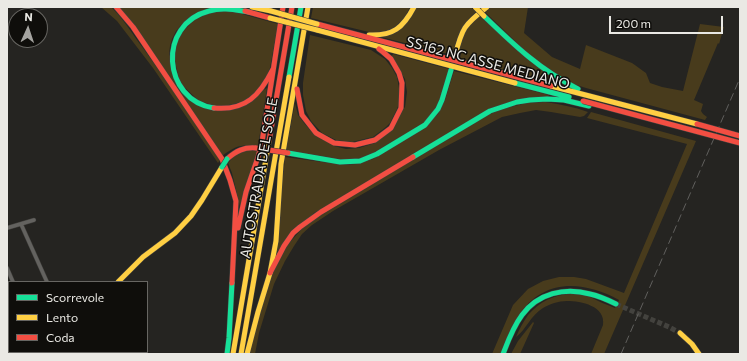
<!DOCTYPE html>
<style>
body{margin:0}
#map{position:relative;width:747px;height:361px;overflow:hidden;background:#252421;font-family:Commissioner,sans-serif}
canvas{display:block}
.frame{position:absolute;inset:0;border:8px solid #eae9e4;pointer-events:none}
.legend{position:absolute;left:8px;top:281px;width:140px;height:72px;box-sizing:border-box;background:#0f0e0b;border:1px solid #676662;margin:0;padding:5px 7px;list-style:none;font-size:12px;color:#eae9e4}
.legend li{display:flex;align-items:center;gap:8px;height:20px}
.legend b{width:20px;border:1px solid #676662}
.north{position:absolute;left:8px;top:8px;width:40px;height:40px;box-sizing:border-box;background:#0f0e0b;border:1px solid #676662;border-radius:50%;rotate:3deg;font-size:11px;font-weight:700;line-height:16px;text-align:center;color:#eae9e4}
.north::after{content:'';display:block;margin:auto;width:14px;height:18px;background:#a5a4a0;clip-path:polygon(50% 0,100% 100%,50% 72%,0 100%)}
.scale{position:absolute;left:609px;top:16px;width:114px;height:18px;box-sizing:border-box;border:2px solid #eae9e4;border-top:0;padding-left:5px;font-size:12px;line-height:14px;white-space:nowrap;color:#eae9e4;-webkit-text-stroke:3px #0f0e0b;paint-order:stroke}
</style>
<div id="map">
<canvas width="747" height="361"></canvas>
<div class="frame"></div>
<ul class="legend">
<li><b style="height:5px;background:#16e098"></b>Scorrevole</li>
<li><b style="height:5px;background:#ffcf43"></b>Lento</li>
<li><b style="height:5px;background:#f24e42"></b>Coda</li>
</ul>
<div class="north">N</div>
<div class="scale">200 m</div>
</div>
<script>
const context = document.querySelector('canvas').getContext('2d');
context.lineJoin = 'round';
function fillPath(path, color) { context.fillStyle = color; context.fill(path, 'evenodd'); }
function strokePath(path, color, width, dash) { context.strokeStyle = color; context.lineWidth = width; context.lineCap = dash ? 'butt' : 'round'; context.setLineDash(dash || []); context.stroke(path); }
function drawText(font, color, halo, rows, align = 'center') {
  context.font = font + ' Commissioner,sans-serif'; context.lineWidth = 3; context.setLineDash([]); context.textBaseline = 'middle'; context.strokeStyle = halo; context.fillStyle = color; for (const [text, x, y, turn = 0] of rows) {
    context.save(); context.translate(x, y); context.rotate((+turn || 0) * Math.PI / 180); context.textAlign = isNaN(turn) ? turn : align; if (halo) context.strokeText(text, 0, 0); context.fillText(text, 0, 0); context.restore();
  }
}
fillPath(new Path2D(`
 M101,7H111C123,18 133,35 143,48C170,85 194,122 220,160L218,163L153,68L117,21Z
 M117,7H210L181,25L176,31L172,39L170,46L169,54L188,99L226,111L267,88L258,146C240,145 237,145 222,156Z
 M313,7H410L404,19L391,30L373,33L311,18Z
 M416,7H471L476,12C460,26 458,36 452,55L381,37L393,34Z
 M491,7H528L524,33L552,57L580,69L586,45L632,63C637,66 641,70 646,73L650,83L662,87L683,91L700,24L724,27L719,44L718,43L694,100L703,104L701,111L703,114L707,117L705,120L586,88L567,82L537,62L485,12Z
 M213,11L235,12L278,24L270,68L262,86L246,101L220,107L199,101L180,83L174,57L179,36L194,20Z
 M479,16L564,86L474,62L460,58L462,50L459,49C464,33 466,27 479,16Z
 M310,35L371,50L385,59L392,68L397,77L399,88V104L397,109L390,123L386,127L373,137L352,142L336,140L322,133L311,121L306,111L303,95V83Z
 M393,54L449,69L440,100L436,108L423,124L379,150L367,157L352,160L339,159L286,150L295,103L298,115L304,123L313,133L334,146L346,149L359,148L375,143L405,107L407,92L405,79L391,57Z
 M454,71L549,95L548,97L509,103L314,213L275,254L285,157L345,165L357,164L373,159L425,127L438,114L445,100Z
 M545,102C560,104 574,107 588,112L584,116L580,117L551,112L536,110L520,113L502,117L439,150L333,211L312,225L302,234L294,246L285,261L274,284L259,333L255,354H249L270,273L283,250L299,232L308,223L487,115L506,108L527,103Z
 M591,112L696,141L604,354H591L603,325C606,306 581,301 567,301C558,301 550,304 543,308C530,316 526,330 516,337C519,330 523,322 528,315C543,297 567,289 590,297C598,301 607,305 615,308L619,300C582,280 542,278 517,318C510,329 506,342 500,354H492L513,305L528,289L543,281L559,277H574L586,279L624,293L687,144L587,118Z
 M246,150L257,151L240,207L232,173L228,163L236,154Z
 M533,322L534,323L520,354H511L518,341Z`), '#483b1c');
strokePath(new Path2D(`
 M616,304L669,327L680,333`), '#43423e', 5, [5, 2.5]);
const street = new Path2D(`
 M21,224L47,282
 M7,228L34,220
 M7,268L13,282
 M44,352L45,354`);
const fast = new Path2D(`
 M484,16C514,45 540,70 578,89
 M289,77L301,7
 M515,83L569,97
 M214,108C162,100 157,24 209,11C223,7 235,10 249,12
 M288,153L340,162L360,161L377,154L425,125L438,109L442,100L451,70
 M413,157L490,111L517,102L530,100L547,99L564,100L589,106
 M227,354L229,338L232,283
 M503,354C508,341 513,327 522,315C538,293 565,287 590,294C599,296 608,300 616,304`);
const slow = new Path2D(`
 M252,7L271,11
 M317,30L515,83
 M369,35C393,36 403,28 414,7
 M455,56C462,28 464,25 487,7
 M551,86L697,124
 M118,282L143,257L175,233L191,216L202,200L222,167
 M680,333L692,344L699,354
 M233,354L269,141
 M241,354L289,77
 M247,354L258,312L270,273L276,241L281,164L308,7`);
const jam = new Path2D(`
 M116,7L133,27L222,159L230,180L236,201L232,283
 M245,11L270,18
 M317,24L551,86
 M297,89L302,115L316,133L334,143L355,145L375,140L391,128L401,108L402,83L399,73L391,59L383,52L379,49
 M214,108C246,111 260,95 273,69
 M269,141L292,7
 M227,159C236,151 244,147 256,148
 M238,228L246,192L258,157L262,142L283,7
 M270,273L284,246L293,233L300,227L321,212L413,157
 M66,354L68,352`);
strokePath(street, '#42413e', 4.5);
strokePath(fast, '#42413e', 6);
strokePath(slow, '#42413e', 6);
strokePath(jam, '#42413e', 6);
strokePath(street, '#63625f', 3.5);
strokePath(fast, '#16e098', 5);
strokePath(slow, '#ffcf43', 5);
strokePath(jam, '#f24e42', 5);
strokePath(new Path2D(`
 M621,354L740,78`), '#61605e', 1, [8, 4]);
const fastBridge = new Path2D(`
 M222,167L227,159`);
const slowBridge = new Path2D(`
 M475,7L484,16
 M271,11L317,24
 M270,18L317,30`);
const jamBridge = new Path2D(`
 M583,101L740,143
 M697,124L740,136
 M256,148L288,153`);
strokePath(fastBridge, '#42413e', 6, []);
strokePath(slowBridge, '#42413e', 6, []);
strokePath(jamBridge, '#42413e', 6, []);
strokePath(fastBridge, '#16e098', 5);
strokePath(slowBridge, '#ffcf43', 5);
strokePath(jamBridge, '#f24e42', 5);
drawText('14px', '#eae9e4', '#0f0e0b', [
 ["SS162 NC ASSE MEDIANO",488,63,15],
 ["AUTOSTRADA DEL SOLE",259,178,-80]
]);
</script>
